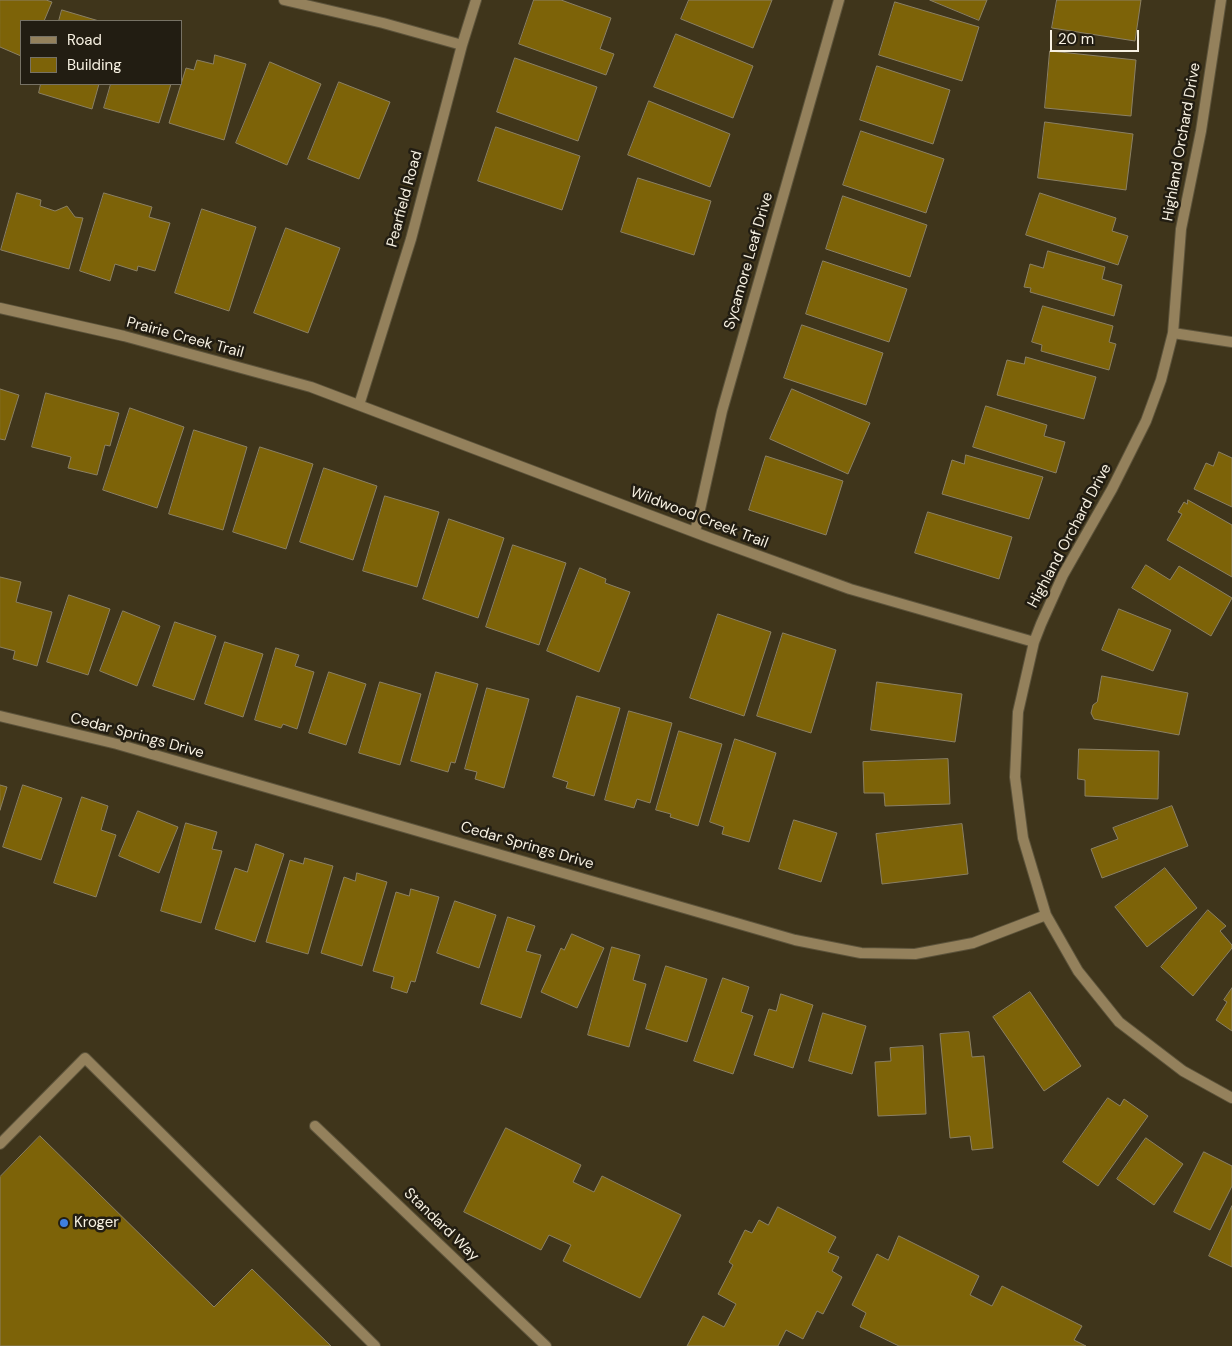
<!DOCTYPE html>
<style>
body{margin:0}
#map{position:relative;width:1232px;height:1346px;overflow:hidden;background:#3f351b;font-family:"DM Sans",sans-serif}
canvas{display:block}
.legend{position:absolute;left:20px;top:20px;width:162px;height:65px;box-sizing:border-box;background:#221d12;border:1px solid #777265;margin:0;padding:6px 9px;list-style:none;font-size:15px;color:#f7f1e2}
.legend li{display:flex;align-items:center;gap:10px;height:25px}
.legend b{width:25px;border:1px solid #777265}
.scale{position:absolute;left:1050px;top:30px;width:89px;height:22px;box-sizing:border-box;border:2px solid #f7f1e2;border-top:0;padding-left:6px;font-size:15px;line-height:18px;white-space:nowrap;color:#f7f1e2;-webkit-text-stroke:4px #221d12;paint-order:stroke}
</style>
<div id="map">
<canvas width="1232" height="1346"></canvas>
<ul class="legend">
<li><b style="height:6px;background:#94815c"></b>Road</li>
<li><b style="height:14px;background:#7d6308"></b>Building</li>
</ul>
<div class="scale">20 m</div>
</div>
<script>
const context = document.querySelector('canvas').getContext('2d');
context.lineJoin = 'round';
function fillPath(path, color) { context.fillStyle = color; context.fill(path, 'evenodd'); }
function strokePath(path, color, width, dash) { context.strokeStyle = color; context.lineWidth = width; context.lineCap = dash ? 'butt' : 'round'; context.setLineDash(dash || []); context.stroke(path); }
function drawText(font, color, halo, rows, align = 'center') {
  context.font = font + ' "DM Sans",sans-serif'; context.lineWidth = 5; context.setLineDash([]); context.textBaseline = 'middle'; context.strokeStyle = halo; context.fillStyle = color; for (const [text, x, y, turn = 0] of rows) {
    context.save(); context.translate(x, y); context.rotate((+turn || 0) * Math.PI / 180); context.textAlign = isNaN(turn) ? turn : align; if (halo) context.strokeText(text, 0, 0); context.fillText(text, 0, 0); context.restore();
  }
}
const building = new Path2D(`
 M0,0H46L52,2L44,21H21V56L0,47Z
 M534,0H561L611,18L600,49L614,54L606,75L519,44Z
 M689,0H772L753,48L681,19Z
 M930,0H987L979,20Z
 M1057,0H1141L1135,41L1052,28Z
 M895,2L979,27L962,81L879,55Z
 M62,10L99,21H59Z
 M676,34L753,66L733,118L654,87Z
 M1050,51L1136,60L1131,116L1045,108Z
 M215,55L246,64L224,140L169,123L186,68L194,70L197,60L213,64Z
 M515,58L597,87L578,141L497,112Z
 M270,62L321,84L287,165L236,143Z
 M877,66L950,90L933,144L860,120Z
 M339,82L390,102L359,179L308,159Z
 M41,84H99L92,109L39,93Z
 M111,84H171L159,123L104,108Z
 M649,101L730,134L710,187L628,155Z
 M1045,122L1133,134L1126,190L1038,178Z
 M496,127L580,156L562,210L478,181Z
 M861,131L944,159L926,213L843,185Z
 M638,178L711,201L694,255L621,232Z
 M17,193L41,200L40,206L55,211L67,206L75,217L83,218L69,269L1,250Z
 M104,193L152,207L149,217L170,223L155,271L138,266L137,271L115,264L110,281L80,271Z
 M1040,193L1116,218L1112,231L1128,236L1118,265L1026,235Z
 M843,196L927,225L910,277L826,249Z
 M202,209L256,227L229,311L175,293Z
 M286,228L340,248L308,333L254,313Z
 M1048,251L1105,267L1102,279L1122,285L1114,316L1030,292L1031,288L1024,287L1030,264L1043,268Z
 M823,261L907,289L889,342L806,314Z
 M1043,306L1113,326L1109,342L1116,344L1109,370L1041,351L1042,345L1032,342Z
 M802,325L883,353L866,405L784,378Z
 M1026,357L1096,377L1084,419L997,395L1007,360L1024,364Z
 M0,389L19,395L5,440L0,439Z
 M792,389L870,423L848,474L770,439Z
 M46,393L119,413L110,446L105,445L97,475L68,468L71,457L32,447Z
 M986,406L1047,425L1044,436L1065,442L1056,473L973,447Z
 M130,408L184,427L157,508L103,490Z
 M194,430L247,447L223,530L169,514Z
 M260,447L313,464L286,549L233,532Z
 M1219,452L1232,458V507L1194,489L1206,463L1213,466Z
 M966,455L1043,477L1029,519L942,494L952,460L964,464Z
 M766,456L843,481L826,535L749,510Z
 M324,468L377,486L353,560L300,542Z
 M385,496L439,512L417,587L363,571Z
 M1188,500L1232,525V577L1167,540L1182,514L1178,512L1184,502L1187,504Z
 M928,512L1012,537L999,579L915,553Z
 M449,519L504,538L478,618L423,599Z
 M513,545L566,563L539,645L486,627Z
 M1146,565L1170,580L1179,566L1232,598L1211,636L1132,588Z
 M580,568L606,579L605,583L630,592L599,672L547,651Z
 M0,577L21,582L16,602L52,612L37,666L13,659L15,651L0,647Z
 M69,595L110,609L88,675L47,662Z
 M1119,609L1171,630L1153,671L1102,650Z
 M123,611L160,626L137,686L100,671Z
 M718,614L771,632L744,716L690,698Z
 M175,622L216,636L194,700L153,686Z
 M783,633L836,650L811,733L757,716Z
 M225,642L263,654L243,717L205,704Z
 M276,648L299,655L295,666L314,672L297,729L283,724L281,728L255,720Z
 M329,672L366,684L346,745L309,733Z
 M436,672L478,684L455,763L451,762L448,772L411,761Z
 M1102,676L1188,693L1179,735L1094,719L1091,713L1093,705L1097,702Z
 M380,682L421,694L400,765L359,753Z
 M877,682L962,694L955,742L871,730Z
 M487,688L529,699L504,788L475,779L477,772L465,769Z
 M577,696L620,708L594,796L566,788L568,782L553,777Z
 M629,711L672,723L650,803L637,799L634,808L605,800Z
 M679,731L722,744L698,826L670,817L671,814L656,810Z
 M735,739L776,753L749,842L722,834L724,827L710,822Z
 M1079,749L1159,751L1158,799L1085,796V780L1078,779Z
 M948,759L950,804L885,806L884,793H864L863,762Z
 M0,785L7,787L0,810Z
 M23,785L62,798L41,860L3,847Z
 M82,797L108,806L101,830L116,835L96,897L54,883Z
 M1172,806L1188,846L1102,878L1091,849L1118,839L1113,828Z
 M138,811L178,827L159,873L119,856Z
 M794,820L837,833L821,882L779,869Z
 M186,823L217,832L212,849L222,851L201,923L161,911Z
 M962,824L968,874L882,884L876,834Z
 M256,844L284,854L255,942L215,929L235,868L247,872Z
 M305,858L333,866L308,954L266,942L290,860L303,864Z
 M1165,868L1197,908L1147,947L1115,907Z
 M357,873L387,882L362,966L321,953L344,877L355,881Z
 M411,889L439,897L415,982L411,981L407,993L391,988L394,977L373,971L396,892L409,896Z
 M455,901L496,915L479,968L437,953Z
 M1208,910L1226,926L1220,931L1232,945V948L1193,996L1161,967Z
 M508,917L535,926L526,951L541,955L521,1018L481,1004Z
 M572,934L604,948L577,1008L541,992L561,948L564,950Z
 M612,947L640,955L633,980L646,984L629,1047L588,1035Z
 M666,966L707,979L687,1042L646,1029Z
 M723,978L749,987L741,1012L753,1016L733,1074L694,1061Z
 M1232,988V1031L1216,1020L1227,1002L1224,1000Z
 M1030,992L1081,1066L1044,1091L993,1017Z
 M781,994L813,1005L793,1068L754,1055L769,1009L776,1011Z
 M823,1013L866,1026L852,1074L809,1061Z
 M969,1032L972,1057L984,1056L993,1148L972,1150L970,1136L950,1138L940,1034Z
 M923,1046L926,1114L878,1116L875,1062L891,1061L890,1048Z
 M1108,1098L1120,1106L1124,1099L1148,1116L1098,1186L1063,1162Z
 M506,1128L581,1165L573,1182L594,1192L602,1176L681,1215L640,1298L563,1261L571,1245L549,1235L541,1250L464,1212Z
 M40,1136L214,1307L252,1269L331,1346H0V1177Z
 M1146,1138L1183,1164L1154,1205L1117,1179Z
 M1204,1152L1232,1166V1186L1210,1230L1174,1212Z
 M1232,1206V1267L1209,1256Z
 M778,1207L836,1237L828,1252L839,1257L832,1271L842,1277L823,1314L817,1311L803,1339L786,1330L778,1346H687L703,1316L724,1327L736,1304L718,1294L733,1265L729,1262L745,1230L752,1233L759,1220L768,1225Z
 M899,1236L979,1276L970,1295L992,1306L1002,1286L1082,1326L1074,1340L1086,1346H899L860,1327L866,1313L852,1305L877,1254L888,1260Z`);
fillPath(building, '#7d6308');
strokePath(building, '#8b8064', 1);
const lane = new Path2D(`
 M315,1126L546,1346
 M0,1144L85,1058L375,1346`);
const street = new Path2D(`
 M284,0L383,23L462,45
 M1221,0L1201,131L1181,229L1173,333L1161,380L1146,421L1112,489L1063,575L1041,624L1034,642L1018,712L1015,777L1023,838L1046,915L1078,971L1119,1022L1183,1071L1232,1098
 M0,308L124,336L311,387L710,538L850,589L1034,642
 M1173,333L1232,342
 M359,405L411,239L462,45L476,0
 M695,532L722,411L839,0
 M0,716L117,744L795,940L861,953L915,954L973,943L1046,915`);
strokePath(lane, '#5c533b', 12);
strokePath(street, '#5c533b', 12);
strokePath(lane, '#94815c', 10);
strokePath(street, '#94815c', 10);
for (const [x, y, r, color] of [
 [64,1223,5,"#3f7fe0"]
]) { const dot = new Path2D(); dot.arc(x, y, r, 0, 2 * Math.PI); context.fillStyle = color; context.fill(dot); strokePath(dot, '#221d12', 2); }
drawText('15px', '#f7f1e2', '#221d12', [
 ["Highland Orchard Drive",1182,142,-80],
 ["Pearfield Road",405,199,-75],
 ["Sycamore Leaf Drive",749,261,-74],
 ["Prairie Creek Trail",185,338,15],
 ["Wildwood Creek Trail",699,518,21],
 ["Highland Orchard Drive",1070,536,-62],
 ["Cedar Springs Drive",137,736,15],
 ["Cedar Springs Drive",527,846,16],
 ["Standard Way",441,1225,44]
]);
drawText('15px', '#f7f1e2', '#221d12', [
 ["Kroger",74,1223]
], 'left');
</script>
